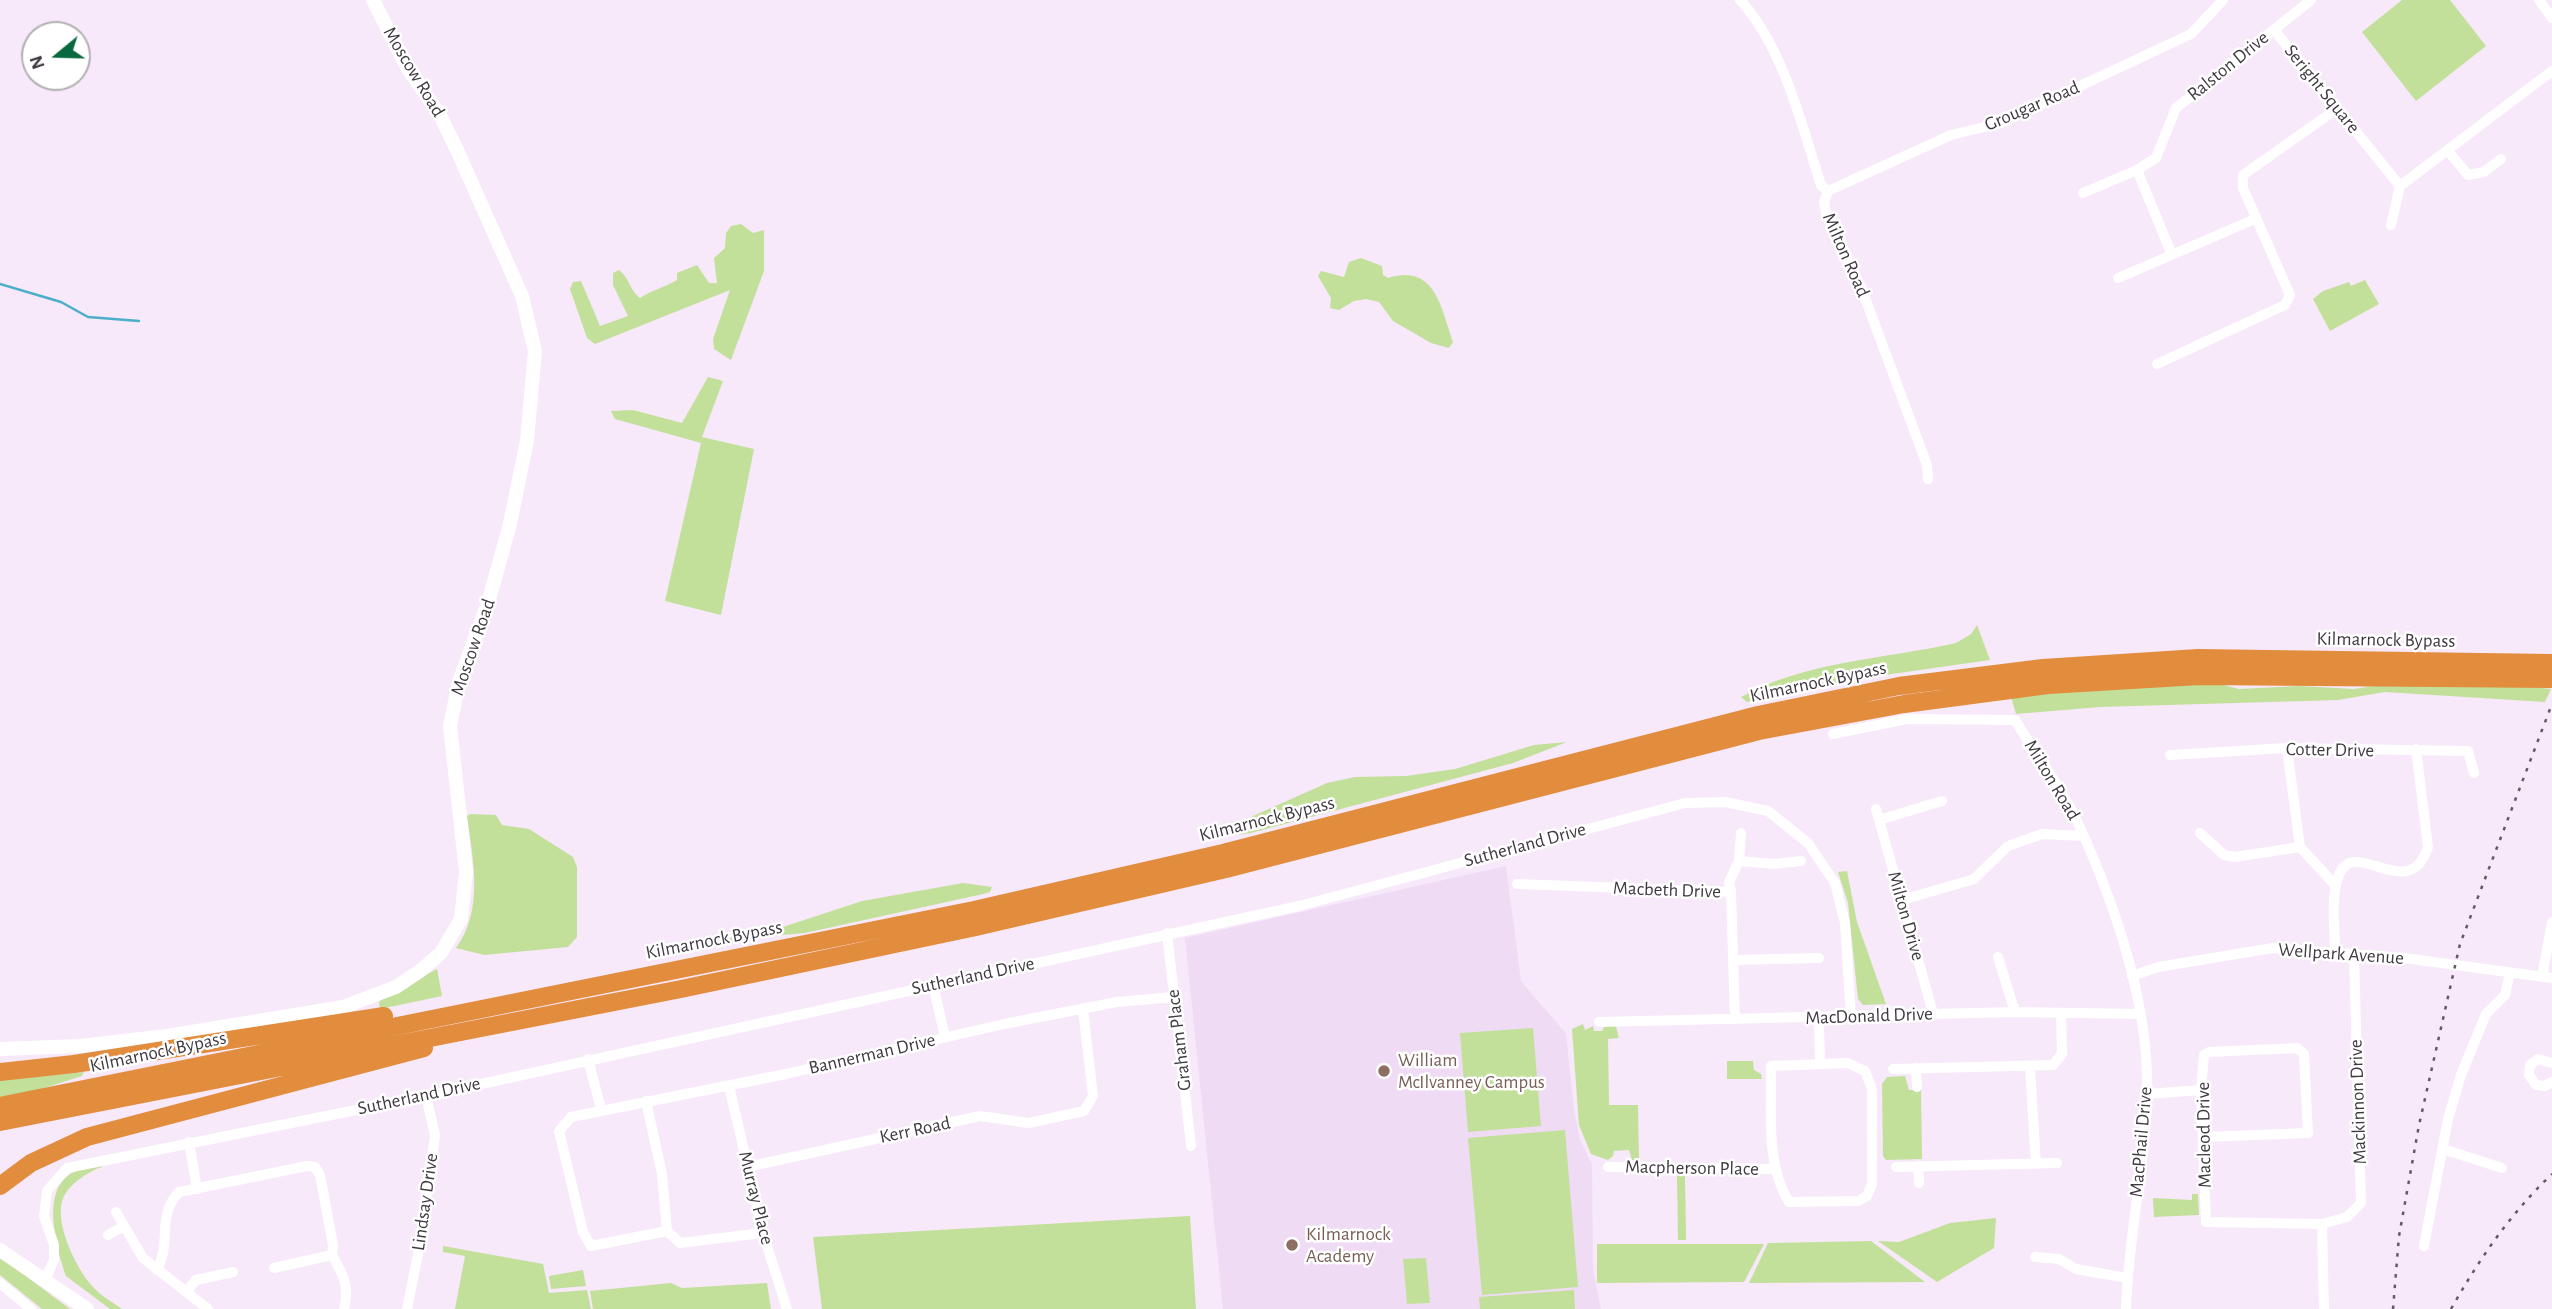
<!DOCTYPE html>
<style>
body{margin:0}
#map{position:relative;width:2552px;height:1309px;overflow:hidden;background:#f7e8fa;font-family:"Alegreya Sans",sans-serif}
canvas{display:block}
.north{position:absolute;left:21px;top:21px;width:70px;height:70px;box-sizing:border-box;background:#fff;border:2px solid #b2b0b3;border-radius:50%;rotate:251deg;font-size:19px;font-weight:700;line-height:28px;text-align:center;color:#3f3940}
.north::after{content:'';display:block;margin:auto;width:24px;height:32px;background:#09693e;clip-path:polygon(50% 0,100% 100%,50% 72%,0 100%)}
</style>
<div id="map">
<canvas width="2552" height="1309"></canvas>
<div class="north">N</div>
</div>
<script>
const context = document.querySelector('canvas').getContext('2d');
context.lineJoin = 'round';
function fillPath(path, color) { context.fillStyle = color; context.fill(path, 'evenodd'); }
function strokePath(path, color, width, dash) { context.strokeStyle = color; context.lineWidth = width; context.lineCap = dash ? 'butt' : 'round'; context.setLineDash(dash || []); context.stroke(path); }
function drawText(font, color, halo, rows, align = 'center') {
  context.font = font + ' "Alegreya Sans",sans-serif'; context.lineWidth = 5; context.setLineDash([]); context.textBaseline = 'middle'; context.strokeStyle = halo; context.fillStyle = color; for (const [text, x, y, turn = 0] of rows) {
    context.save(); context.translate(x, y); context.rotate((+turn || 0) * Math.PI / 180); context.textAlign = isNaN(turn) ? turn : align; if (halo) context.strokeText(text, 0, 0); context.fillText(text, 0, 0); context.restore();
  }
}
fillPath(new Path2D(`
 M1506,866L1521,981L1566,1034L1574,1109L1580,1140L1592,1164L1593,1269L1601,1309H1223L1185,938Z`), '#efdcf4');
fillPath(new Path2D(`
 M2402,0H2450L2486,46L2416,101L2362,32Z
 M741,224L753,233L764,230V271L731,360L714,349L713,339L730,290L595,344L587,338L570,289L573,282L581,281L600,326L628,316L613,285V273L619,270C630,278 629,290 640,298C652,290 665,287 677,280V273L697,265L709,283H717L714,258L725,248L726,233L731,226Z
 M1361,258L1382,266L1383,275L1388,278C1436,263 1441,309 1453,342L1449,348L1431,343L1393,321L1379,302L1366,299L1354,301L1339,310L1330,308L1331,298L1318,276L1321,271L1344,277L1349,262Z
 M2365,280L2379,304L2330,331L2313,299L2323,291L2349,282L2351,286Z
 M708,377L723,381L702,437L754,449L721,615L665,601L701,443L615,419L611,411L633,410L682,423Z
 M1977,625L1990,660L1857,679L1747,702L1741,697C1805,661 1886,659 1956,643L1971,634Z
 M2204,680L2239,689L2299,686L2354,689L2392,683H2497L2551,689L2545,702L2385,692L2338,700L2100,707L2016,714L2010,694Z
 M1567,742L1513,763L1251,833L1223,837L1224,829L1327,783L1355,777L1406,776L1455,769L1534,745Z
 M471,814L496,815L502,825L529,829L573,857L577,867V937L568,947L484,955L456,948C484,910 473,860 467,816Z
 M1847,871L1857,922L1886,1004L1863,1005L1858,999L1848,903L1838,872Z
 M963,883L992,887L990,892L983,894L805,933L771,936L664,957L673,950L783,927L862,901Z
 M437,969L442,996L380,1009L379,1002L384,997Z
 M1615,1023L1619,1038L1608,1039L1609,1105H1638L1639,1160H1632L1629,1150L1614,1151L1613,1156L1608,1160L1591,1154L1579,1125L1572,1029L1583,1024L1585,1030L1593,1026L1594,1031H1602L1605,1025Z
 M1533,1028L1541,1126L1468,1132L1460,1033Z
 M1727,1061H1753L1754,1070L1761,1074L1762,1079H1727Z
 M84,1072L82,1076L38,1090L0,1097V1080Z
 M1905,1076L1909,1090H1921L1922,1159L1886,1160L1883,1156L1882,1084L1887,1077Z
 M1565,1130L1578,1287L1482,1295L1468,1138Z
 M101,1164L102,1167C89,1171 71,1183 64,1196C52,1220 76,1268 92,1286C100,1295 112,1302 122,1309H110L66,1276C57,1249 41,1194 69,1175C78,1168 90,1167 101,1164Z
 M1677,1175H1685L1686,1240H1678Z
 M2192,1194H2198L2199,1215L2154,1217L2153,1198L2192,1200Z
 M1190,1216L1196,1309H822L813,1237Z
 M1996,1218L1994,1248L1937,1282L1878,1241L1899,1242L1950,1223Z
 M1871,1241L1925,1282L1749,1283L1768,1243Z
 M1597,1244H1764L1744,1282L1597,1283Z
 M443,1246L543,1264L549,1293L587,1290L591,1309H455L465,1256L443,1252Z
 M0,1257L70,1309H42L0,1275Z
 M1426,1258L1430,1303L1407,1304L1403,1259Z
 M583,1270L586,1286L551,1289L549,1276Z
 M671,1283L682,1288L767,1283L771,1309H593L590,1291Z
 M1574,1290L1575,1309H1480L1479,1297Z`), '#c2e09a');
strokePath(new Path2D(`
 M0,284L61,302L88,317L139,321`), '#4cafc9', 2.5);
strokePath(new Path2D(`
 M1740,0C1783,46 1802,126 1821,185L1828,191
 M2539,0L2552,18
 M2274,30L2400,186
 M2448,151L2468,175L2484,172L2501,159
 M2137,170L2172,255
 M1828,191L1951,135L2001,123L2191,34L2223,0
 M1828,191L1824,202L1826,213L1861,287L1927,465L1928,479
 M2083,193L2137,170L2156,158L2176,108L2311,0
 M2391,225L2400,186L2552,71
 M2118,278L2255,219
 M2157,364L2285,305L2290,295L2243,188V175L2338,108
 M1833,734L1907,719L2015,720C2036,754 2062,788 2079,825C2116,907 2150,1005 2147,1097C2145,1168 2128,1238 2126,1309
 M2287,748L2300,847L2336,886
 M2170,755L2287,748L2468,751L2474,773
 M1876,809L1933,1013
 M1879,820L1942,801
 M2200,833L2224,855L2235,857L2300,847
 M1739,861L1774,864L1801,861
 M1517,884L1731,892L1735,1019
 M1731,892L1729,882L1739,861L1741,833
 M1902,900L1974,879L2008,846L2042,834L2083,836
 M1167,933L1191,1146
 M2335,952C2335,929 2330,897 2339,875C2355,835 2409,906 2428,847L2416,749
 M1998,957L2015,1012
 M1734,960L1819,958
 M2132,976L2158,967L2273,948L2404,958L2552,978
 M2542,977L2552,922
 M933,985L945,1037
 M1819,1019L1820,1064
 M1599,1022L2015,1012L2140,1014
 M588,1059L601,1109
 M1848,1063L1865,1071L1872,1089V1184L1867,1196L1858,1201L1789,1202C1765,1164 1772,1111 1771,1066Z
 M2552,1063L2538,1059L2530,1065L2529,1075L2536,1085L2545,1086L2552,1082
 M2030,1067L2036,1164
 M1916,1068L1917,1087
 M1893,1069L2053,1065L2062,1054L2061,1013
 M729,1086L763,1233L787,1309
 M2147,1094L2201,1090
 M646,1101L662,1174L667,1231L680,1243L763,1233
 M2204,1137L2308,1133L2304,1054L2297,1048L2209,1052L2204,1055L2201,1090L2206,1222L2322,1224L2347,1217L2361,1203L2354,954
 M189,1142L197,1189
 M2443,1149L2502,1168
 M1918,1166L1919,1183
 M747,1167L980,1116L1029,1123L1084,1111L1093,1096L1083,1009
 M1608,1167L1775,1169
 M1896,1167L2057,1163
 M116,1212L143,1258L208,1309
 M2322,1224L2324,1309
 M667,1231L591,1246L583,1232L559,1131L571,1117L786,1074L1004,1024L1117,1002L1174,997
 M108,1235L124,1226
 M2424,1246L2448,1119L2461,1075L2486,1014L2505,995L2510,973
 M332,1255C343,1274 350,1287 344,1309
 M2035,1257L2059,1259L2076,1269L2127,1278
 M274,1268L332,1255
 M157,1270C172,1243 156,1216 179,1192L307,1166L315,1167L320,1175L333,1245L332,1255
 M45,1280L54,1260V1245L44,1216L47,1191L67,1168L426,1096L1299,906L1685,803L1725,802L1768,811L1808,843L1835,883L1845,923L1851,1016
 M0,1283L31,1309
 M186,1292L196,1280L233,1272
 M407,1309L422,1234L435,1135L426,1096`), '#fff', 10);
strokePath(new Path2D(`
 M0,1049L80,1046L167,1036L343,1007L396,987L420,971L441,953L461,919L466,872L450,726L459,682L488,603L509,528L527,441L535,351L522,296L457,150L440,115L408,69L373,0
 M0,1250L87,1309`), '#fff', 14);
strokePath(new Path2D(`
 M0,1072L74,1064L384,1016
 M0,1106L974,910L1223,853L1758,715L1899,686L2043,668L2198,658L2552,663
 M0,1122L681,989L976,927L1226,869L1759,731L1904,704L2048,685L2199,676L2552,679
 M0,1186L31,1163L87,1137L424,1048`), '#e28c3d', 18);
strokePath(new Path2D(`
 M2393,1309L2399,1236L2419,1125L2460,944L2552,704
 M2451,1309C2480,1258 2510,1214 2552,1174`), '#615a63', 2.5, [3.5, 7]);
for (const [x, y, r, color] of [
 [1384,1071,7,"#8d6e63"],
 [1292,1245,7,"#8d6e63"]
]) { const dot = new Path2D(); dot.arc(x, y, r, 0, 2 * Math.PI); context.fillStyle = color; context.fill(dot); strokePath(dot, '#fff', 2.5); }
drawText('19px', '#3f3940', '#fff', [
 ["Ralston Drive",2228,66,-39],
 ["Moscow Road",414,72,59],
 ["Seright Square",2322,89,51],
 ["Grougar Road",2032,106,-23],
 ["Milton Road",1846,255,66],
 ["Kilmarnock Bypass",2386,640,1],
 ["Moscow Road",473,647,-71],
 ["Kilmarnock Bypass",1818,682,-12],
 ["Cotter Drive",2330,750,1],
 ["Milton Road",2052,780,59],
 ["Kilmarnock Bypass",1267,819,-14],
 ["Sutherland Drive",1525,845,-15],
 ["Macbeth Drive",1667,890,2],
 ["Milton Drive",1906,916,74],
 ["Kilmarnock Bypass",714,940,-11],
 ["Wellpark Avenue",2341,954,4],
 ["Sutherland Drive",973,976,-12],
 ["MacDonald Drive",1869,1016,-2],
 ["Graham Place",1179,1040,-97],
 ["Kilmarnock Bypass",158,1052,-12],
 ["Bannerman Drive",872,1054,-13],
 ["Sutherland Drive",419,1096,-12],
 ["Mackinnon Drive",2358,1102,-92],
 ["Kerr Road",915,1130,-12],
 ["Macleod Drive",2204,1135,-91],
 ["MacPhail Drive",2141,1142,-85],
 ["Macpherson Place",1692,1168,1],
 ["Murray Place",756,1198,76],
 ["Lindsay Drive",425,1202,-82]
]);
drawText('19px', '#785e54', '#fff', [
 ["William",1398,1060],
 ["McIlvanney Campus",1398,1082],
 ["Kilmarnock",1306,1234],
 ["Academy",1306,1256]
], 'left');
</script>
